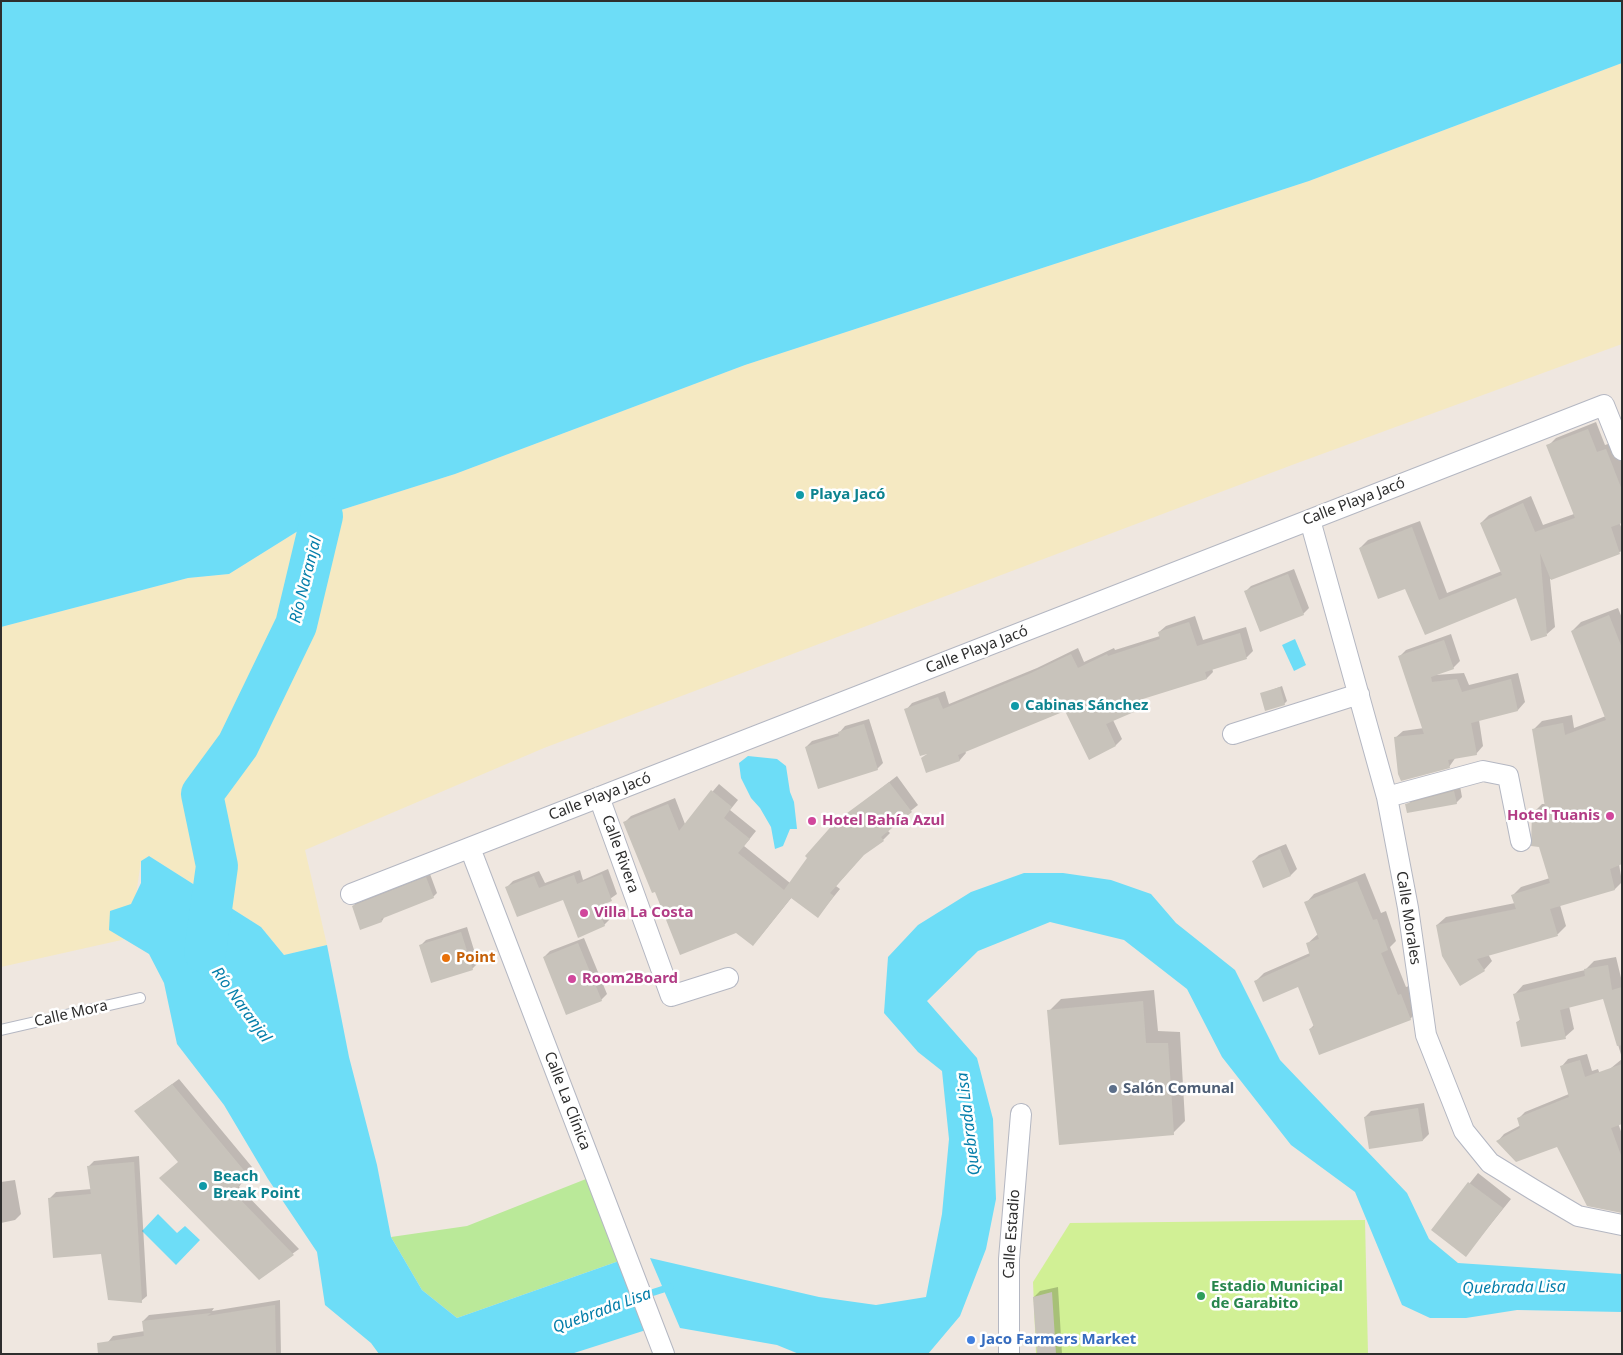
<!DOCTYPE html>
<meta charset="utf-8">
<style>
body{margin:0}
#map{position:relative;width:1623px;height:1355px;overflow:hidden;background:#efe7e0;font-family:"Noto Sans",sans-serif}
canvas{display:block}
.frame{position:absolute;inset:0;border:2px solid #2e2e2e;pointer-events:none}
</style>
<div id="map">
<canvas width="1623" height="1355"></canvas>
<div class="frame"></div>
</div>
<script>
const context = document.querySelector('canvas').getContext('2d');
context.lineJoin = 'round';
function fillPath(path, color) { context.fillStyle = color; context.fill(path, 'evenodd'); }
function strokePath(path, color, width, dash) { context.strokeStyle = color; context.lineWidth = width; context.lineCap = dash ? 'butt' : 'round'; context.setLineDash(dash || []); context.stroke(path); }
function drawText(font, color, halo, rows, align = 'center') {
  context.font = font + ' "Noto Sans",sans-serif'; context.lineWidth = 5; context.setLineDash([]); context.textBaseline = 'middle'; context.strokeStyle = halo; context.fillStyle = color; for (const [text, x, y, turn = 0] of rows) {
    context.save(); context.translate(x, y); context.rotate((+turn || 0) * Math.PI / 180); context.textAlign = isNaN(turn) ? turn : align; if (halo) context.strokeText(text, 0, 0); context.fillText(text, 0, 0); context.restore();
  }
}
fillPath(new Path2D(`
 M586,1179L619,1261L457,1318L422,1290L391,1237L467,1226Z`), '#bae999');
fillPath(new Path2D(`
 M1622,63V344L1292,465L544,748L305,850L327,945L284,955L261,927L149,856L141,861L136,895L131,905L126,939L1,967V627L188,578L229,574L322,516L455,474L745,365L1309,181Z`), '#f5e9c2');
fillPath(new Path2D(`
 M1365,1220L1368,1354H1036L1033,1282L1070,1223Z`), '#d1f095');
fillPath(new Path2D(`
 M1,1H1622V63L1309,181L745,365L455,474L322,516L229,574L188,578L1,627Z
 M1295,639L1306,665L1294,671L1282,645Z
 M748,756L777,759L786,766L790,792L794,802L797,829H790L783,846L775,849L771,827L760,808L751,798L741,778L739,763Z
 M149,856L261,927L284,955L327,945L349,1057L377,1165L391,1237L422,1290L457,1318L619,1261L646,1330L571,1354H379L371,1343L325,1305L317,1252L268,1179L224,1105L177,1044L164,983L149,954L109,930L110,911L131,904L141,883V861Z
 M1024,873H1063L1111,880L1151,894L1176,923L1235,970L1280,1060L1407,1193L1429,1239L1458,1263L1622,1274V1312L1517,1310L1466,1318H1430L1402,1305L1355,1192L1291,1145L1222,1057L1187,989L1124,940L1050,922L978,951L927,1001L977,1058L993,1119L996,1199L986,1249L960,1316L928,1354H799L777,1345L680,1328L650,1258L819,1297L876,1305L926,1297L942,1214L949,1139L942,1071L918,1052L884,1013L888,957L918,925L971,892Z
 M158,1214L177,1233L185,1226L200,1240L176,1265L142,1231Z`), '#6dddf7');
fillPath(new Path2D(`
 M1596,422L1605,445L1614,442L1622,464V521L1619,522L1622,529V551L1550,579L1555,627L1547,634L1517,596L1425,633L1405,587L1360,548L1368,540L1420,521L1447,593L1502,571L1481,523L1489,515L1531,496L1543,525L1574,514L1548,446L1556,438Z
 M1294,569L1309,608L1303,614L1245,592L1251,586Z
 M1618,608L1622,618V863L1619,864L1622,882L1615,889L1560,905L1566,926L1558,934L1488,954L1492,961L1484,970L1437,925L1446,917L1515,903L1513,895L1521,887L1550,878L1533,813L1542,804H1546L1533,730L1542,721L1572,715L1574,728L1606,716L1572,631L1581,622Z
 M1195,616L1203,640L1246,627L1253,651L1247,657L1212,668L1213,672L1207,678L1138,699L1140,704L1133,711L1113,720L1122,739L1116,745L1090,758L1066,710L965,751L966,753L960,760L927,771L929,752L906,710L912,703L945,691L949,704L1037,668L1078,648L1084,662L1114,648L1115,650L1160,636L1159,632L1166,626Z
 M1451,634L1460,661L1453,668L1435,675L1464,673L1469,685L1518,673L1525,702L1518,710L1479,720L1483,746L1476,754L1456,757L1449,767L1395,738L1403,731L1424,728L1399,657L1406,650Z
 M1282,686L1287,701L1284,704L1261,694Z
 M869,719L883,763L877,769L806,747L812,741L839,733L845,726Z
 M897,776L918,805L887,830L890,833L883,840L865,853L836,886L840,889L818,916L792,897L759,938L736,931L656,890L625,822L631,816L675,798L685,824L719,784L738,800L730,810L756,831L744,846L790,883L836,823Z
 M1460,786L1462,797L1456,803L1407,805L1413,799Z
 M1286,844L1297,869L1291,875L1264,886L1253,861L1259,855Z
 M608,869L617,894L604,903L610,919L604,925L563,898L507,887L513,881L539,871L545,883L580,870L583,880Z
 M1365,873L1381,913L1386,911L1396,941L1390,947L1406,987L1409,986L1418,1011L1410,1019L1310,1029L1314,1025L1298,985L1256,981L1264,973L1310,953L1307,944L1318,934L1306,903L1314,894Z
 M430,874L437,893L433,897L385,916L382,921L353,906L357,902Z
 M467,927L478,963L472,969L420,946L426,940Z
 M584,938L607,994L601,1000L544,957L550,951Z
 M1616,957L1622,982V1058L1604,998L1569,1006L1574,1029L1565,1037L1517,1022L1521,1019L1515,994L1523,985L1585,970L1594,961Z
 M1154,990L1158,1031L1180,1032L1185,1121L1173,1133L1049,1011L1061,999Z
 M1587,1054L1592,1071L1598,1069L1622,1134V1210L1557,1145L1498,1141L1504,1134L1521,1125L1518,1119L1525,1112L1569,1094L1562,1066L1568,1059Z
 M1622,1059V1089L1611,1068Z
 M179,1079L252,1167L239,1187L299,1249L259,1278L179,1162L135,1111Z
 M1424,1103L1429,1134L1423,1140L1365,1117L1371,1111Z
 M139,1156L147,1296L141,1301L102,1253L50,1198L56,1192L92,1189L88,1167L94,1161Z
 M1478,1173L1511,1199L1466,1255L1432,1230Z
 M15,1180L21,1214L15,1220L1,1223V1182Z
 M1058,1287L1062,1354H1039L1034,1297L1040,1291Z
 M280,1300L281,1354H109L108,1342L113,1336L145,1331L143,1321L149,1315L214,1308L212,1311Z`), '#0003');
strokePath(new Path2D(`
 M642,1296L670,1287`), '#6dddf7', 7);
strokePath(new Path2D(`
 M205,952L217,866L202,794L238,745L296,625L322,516`), '#6dddf7', 42);
fillPath(new Path2D(`
 M1588,429L1597,452L1606,449L1622,490V523L1611,527L1620,554L1551,580L1540,553L1547,636L1531,641L1516,598L1425,635L1405,589L1378,599L1359,548L1412,527L1439,600L1502,575L1480,523L1523,503L1535,532L1575,518L1546,445Z
 M1288,574L1304,615L1260,632L1244,591Z
 M1609,615L1622,648V864L1610,869L1615,890L1550,909L1558,936L1477,959L1485,971L1460,986L1442,956L1436,925L1516,909L1511,895L1550,883L1539,847L1531,846L1532,812L1546,813L1532,729L1563,723L1565,735L1606,720L1571,631Z
 M1189,622L1197,646L1240,633L1247,659L1205,672L1207,679L1130,703L1134,712L1106,724L1116,746L1089,760L1065,711L958,755L960,761L926,773L921,758L927,754L920,756L904,709L938,697L943,709L1029,674L1071,654L1078,668L1107,654L1108,656L1160,639L1158,632Z
 M1444,640L1454,669L1431,677L1432,682L1457,679L1462,692L1511,679L1518,711L1471,723L1477,755L1448,760L1450,768L1401,781L1398,774L1394,737L1424,734L1398,656Z
 M1280,687L1285,705L1265,711L1260,693Z
 M864,724L878,770L818,789L805,747L839,736L838,732Z
 M889,782L912,812L881,837L884,841L864,855L830,893L834,896L818,918L791,898L753,946L736,933L680,955L655,892L652,893L623,822L668,804L679,831L711,790L732,807L724,818L750,839L738,853L784,890L807,858L805,856L835,822Z
 M1454,791L1457,804L1407,813L1405,804Z
 M1280,849L1291,876L1263,888L1252,861Z
 M602,874L612,901L597,907L605,926L578,938L563,900L517,917L505,887L534,876L539,888L574,875L577,884Z
 M426,877L434,898L381,919L382,922L360,930L352,906Z
 M1357,881L1373,920L1377,919L1388,950L1381,953L1398,995L1401,994L1411,1020L1319,1055L1309,1029L1314,1027L1298,987L1263,1002L1254,981L1310,956L1306,943L1319,939L1304,902Z
 M461,932L473,970L431,983L419,945Z
 M578,943L602,1001L566,1015L543,957Z
 M1608,965L1612,990L1622,987V1045L1617,1046L1603,999L1560,1010L1566,1039L1521,1047L1516,1022L1520,1021L1513,994L1585,976L1584,969Z
 M1143,1001L1146,1043H1168L1174,1135L1059,1145L1047,1010Z
 M1580,1060L1585,1077L1622,1064V1124L1611,1128L1622,1158V1213L1587,1206L1557,1147L1516,1162L1496,1141L1520,1128L1517,1118L1569,1097L1560,1066Z
 M172,1084L247,1174L234,1193L294,1255L259,1280L159,1178L178,1162L134,1111Z
 M1418,1108L1423,1141L1369,1149L1364,1117Z
 M134,1162L137,1214L142,1303L108,1300L101,1254L53,1258L48,1198L91,1194L87,1166Z
 M1468,1182L1503,1208L1466,1257L1431,1230Z
 M1052,1292L1056,1354H1037L1033,1297Z
 M275,1305L276,1354H98L97,1343L144,1336L142,1321L211,1313L207,1316Z`), '#c8c3bb');
const lane = new Path2D(`
 M1,1030L140,998`);
const street = new Path2D(`
 M1310,520L1387,797L1408,908L1426,1035L1464,1131L1490,1163L1534,1190L1578,1216L1622,1225
 M1233,734L1359,694
 M599,797L671,996L728,978
 M1387,797L1483,771L1508,776L1521,841
 M470,848L664,1354
 M351,894L1604,405L1622,450
 M1009,1354V1259L1021,1114`);
strokePath(lane, '#b4b7c2', 12);
strokePath(street, '#b4b7c2', 22);
strokePath(lane, '#fff', 10);
strokePath(street, '#fff', 20);
for (const [x, y, r, color] of [
 [800,495,5,"#0f9aa8"],
 [1015,706,5,"#0f9aa8"],
 [1610,816,5,"#d1479c"],
 [812,821,5,"#d1479c"],
 [584,913,5,"#d1479c"],
 [446,958,5,"#e8710a"],
 [572,979,5,"#d1479c"],
 [1113,1089,5,"#5c6f8a"],
 [203,1186,5,"#0f9aa8"],
 [1201,1296,5,"#2e9e5b"],
 [971,1340,5,"#3f7fe0"]
]) { const dot = new Path2D(); dot.arc(x, y, r, 0, 2 * Math.PI); context.fillStyle = color; context.fill(dot); strokePath(dot, '#fff', 2); }
drawText('bold 15px', '#0d838f', '#fff', [
 ["Playa Jacó",810,495],
 ["Cabinas Sánchez",1025,706],
 ["Beach",213,1177],
 ["Break Point",213,1194]
], 'left');
drawText('15px', '#2e2e2e', '#fff', [
 ["Calle Playa Jacó",1354,502,-21],
 ["Calle Playa Jacó",977,650,-21],
 ["Calle Playa Jacó",600,797,-21],
 ["Calle Rivera",620,854,70],
 ["Calle Morales",1408,918,81],
 ["Calle Mora",71,1014,-13],
 ["Calle La Clínica",567,1101,69],
 ["Calle Estadio",1012,1234,-86]
]);
drawText('bold 15px', '#b23c85', '#fff', [
 ["Hotel Tuanis",1600,816,"right"],
 ["Hotel Bahía Azul",822,821],
 ["Villa La Costa",594,913],
 ["Room2Board",582,979]
], 'left');
drawText('bold 15px', '#c56008', '#fff', [
 ["Point",456,958]
], 'left');
drawText('bold 15px', '#4e5e75', '#fff', [
 ["Salón Comunal",1123,1089]
], 'left');
drawText('bold 15px', '#27864d', '#fff', [
 ["Estadio Municipal",1211,1287],
 ["de Garabito",1211,1304]
], 'left');
drawText('bold 15px', '#366cbe', '#fff', [
 ["Jaco Farmers Market",981,1340]
], 'left');
drawText('italic 16px', '#057eaa', '#fff', [
 ["Río Naranjal",306,580,-76],
 ["Río Naranjal",241,1005,54],
 ["Quebrada Lisa",969,1124,-97],
 ["Quebrada Lisa",1514,1288,-1],
 ["Quebrada Lisa",602,1311,-20]
]);
</script>
